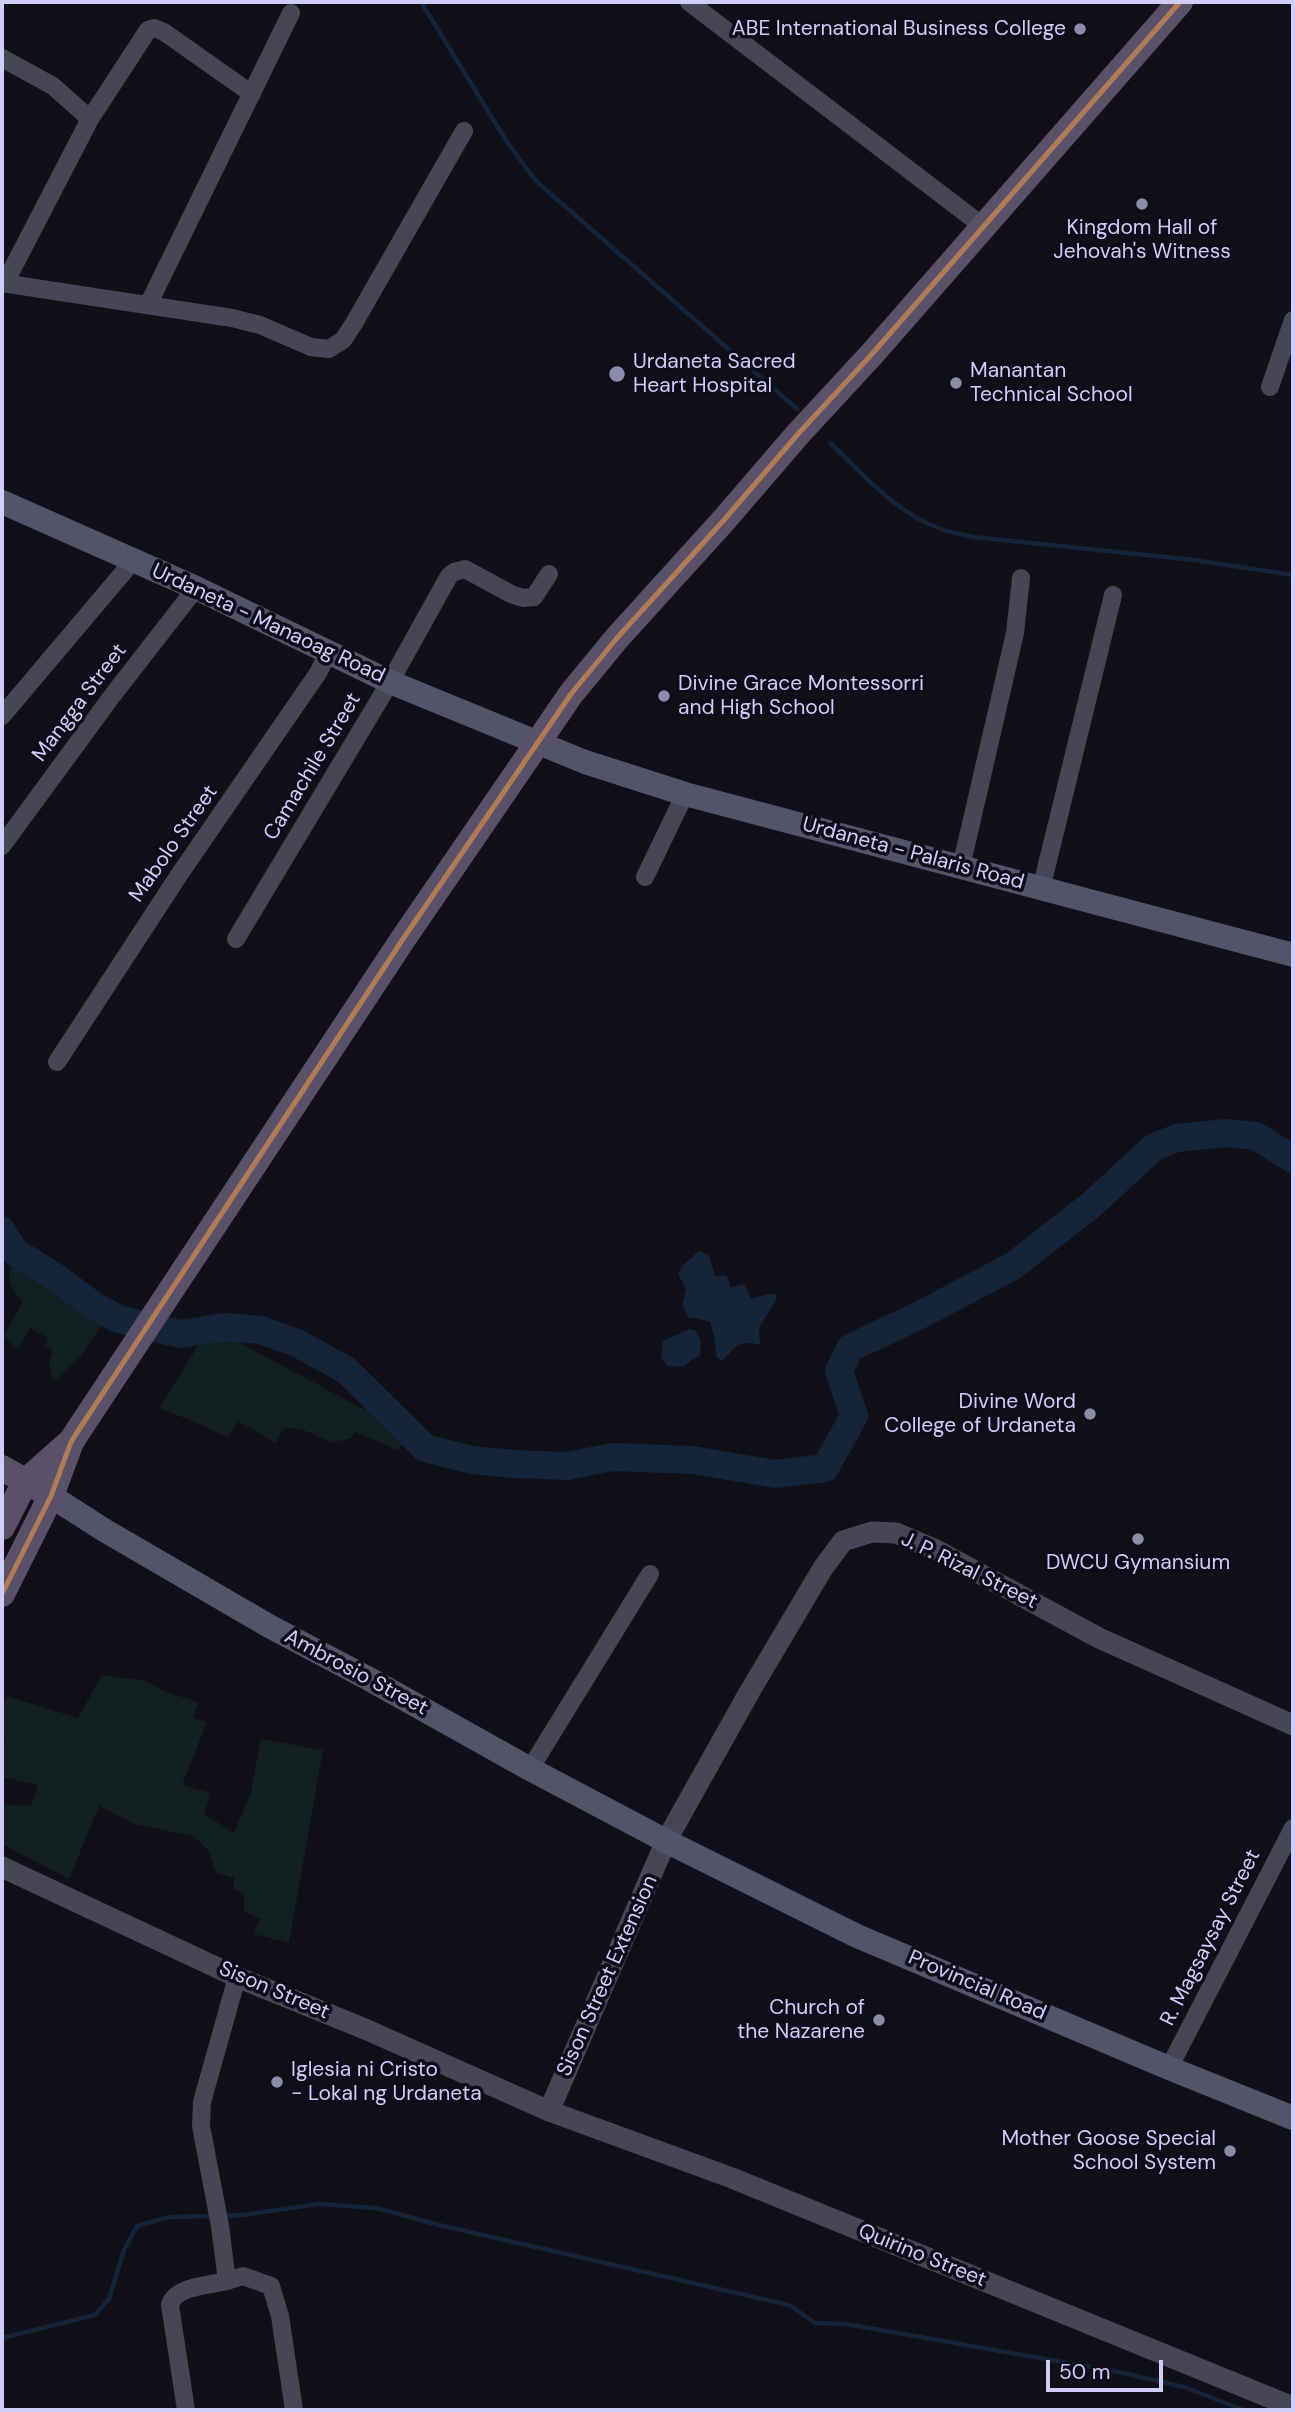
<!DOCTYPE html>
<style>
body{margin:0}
#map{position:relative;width:1295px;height:2412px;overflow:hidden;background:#111018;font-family:"DM Sans",sans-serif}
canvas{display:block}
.frame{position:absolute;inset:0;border:4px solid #d0cdf9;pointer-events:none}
.scale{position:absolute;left:1046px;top:2360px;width:117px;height:32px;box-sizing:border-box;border:4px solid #d0cdf9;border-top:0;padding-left:9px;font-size:21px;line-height:24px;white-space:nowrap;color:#d0cdf9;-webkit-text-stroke:5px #0f0d1b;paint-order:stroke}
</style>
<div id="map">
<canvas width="1295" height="2412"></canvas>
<div class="frame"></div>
<div class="scale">50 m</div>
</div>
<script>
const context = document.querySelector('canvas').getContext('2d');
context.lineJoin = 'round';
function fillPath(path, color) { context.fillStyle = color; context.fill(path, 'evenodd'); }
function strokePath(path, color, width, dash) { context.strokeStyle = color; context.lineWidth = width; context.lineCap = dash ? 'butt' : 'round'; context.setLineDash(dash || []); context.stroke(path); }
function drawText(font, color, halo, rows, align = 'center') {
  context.font = font + ' "DM Sans",sans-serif'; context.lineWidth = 7; context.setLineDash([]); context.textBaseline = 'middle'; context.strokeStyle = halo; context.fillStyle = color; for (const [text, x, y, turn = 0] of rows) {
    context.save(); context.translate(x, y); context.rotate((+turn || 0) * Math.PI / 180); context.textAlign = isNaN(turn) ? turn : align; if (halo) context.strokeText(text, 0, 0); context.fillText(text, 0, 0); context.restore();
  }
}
fillPath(new Path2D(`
 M12,1257L106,1318L80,1357L54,1381C49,1369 47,1362 53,1350L45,1345L48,1338L30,1328L18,1349L4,1335L23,1301C6,1285 8,1280 12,1257Z
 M210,1327L410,1434L398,1450L355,1432L351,1438L330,1443C317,1435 298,1425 282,1429L276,1443L238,1421L228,1438L200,1424L159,1408Z
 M102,1675L145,1681L166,1692L198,1702L193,1718L207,1722L182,1785L210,1793L204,1814L234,1833L251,1792L261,1739L323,1750L289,1943L254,1934L260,1919L244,1911V1894L234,1889V1878L216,1873L208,1850L193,1836L135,1824L99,1806L69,1879L2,1844V1804L31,1806L38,1785L2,1777V1750L6,1739L2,1736V1708L7,1696L78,1718Z`), '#112121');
fillPath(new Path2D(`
 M699,1251L709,1255L715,1276L726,1275L731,1287L745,1284L751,1298L775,1293L777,1299L759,1328L760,1345C738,1339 736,1347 722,1361L716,1356L714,1336L710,1322L696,1318H689L682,1305L686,1289L678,1274L682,1266Z
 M689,1329L696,1331L701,1341L700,1356L690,1361L684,1367L668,1366L661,1359L663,1341Z`), '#13243b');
strokePath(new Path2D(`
 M421,2L507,142L536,181L797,409
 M830,443C864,475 896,513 941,529C951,533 963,534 973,537L1194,560L1293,575
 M223,2216L243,2215L318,2204L376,2208L439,2225L789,2305L815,2323L846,2324L1114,2371L1184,2387L1244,2410
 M2,2338L95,2315L109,2299L124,2250L137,2226L169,2217L215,2216`), '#13243b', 4.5);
strokePath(new Path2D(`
 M2,1231L15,1252L54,1276L93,1305L118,1319L180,1334L224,1327L261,1330L297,1343L346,1370L425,1448L472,1460L514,1464L567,1466L613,1457L693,1460L775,1474L825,1468L854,1416L839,1371L850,1348L916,1317L1013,1266L1091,1205L1154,1147L1177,1138L1226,1133L1256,1136L1293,1159`), '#13243b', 28);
strokePath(new Path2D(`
 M689,2L984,227
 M2,58L53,86L90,119
 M2,283L232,318L260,325L311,347L329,349L343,340L353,325L464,131
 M5,283L90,119L148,30L154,28L164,32L252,94
 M148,305L291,13
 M1270,387L1293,320
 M2,716L133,561
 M2,846L112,696L196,588
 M961,867L1015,633L1021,578
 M645,877L685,794
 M1041,889L1113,595
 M236,939L390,682L449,576L454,572L465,569L511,594L523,598L534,597L549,574
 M57,1062L179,875L318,673L328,653
 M530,1769L650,1574
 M1169,2068L1293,1828
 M227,2281L243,2276L271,2286L280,2316L294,2410
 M186,2410L170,2305C175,2286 210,2285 227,2281L220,2226L201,2126L202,2102L237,1977`), '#474657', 18);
strokePath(new Path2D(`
 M2,1867L237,1977L365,2029L549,2111L732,2178L1293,2407
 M549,2111L666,1841L750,1691L823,1568L843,1541L872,1532L896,1533L936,1550L1099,1638L1293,1725`), '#474657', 21);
strokePath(new Path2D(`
 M2,502L196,588L390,682L585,762L685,794L1293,955
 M51,1496L104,1530L269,1626L371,1680L530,1769L666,1841L857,1936L1169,2068L1293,2118`), '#53536a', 24);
strokePath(new Path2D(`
 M2,1468L41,1490
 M2,1527L25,1482L69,1443
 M2,1594L51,1496L71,1442L76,1434L403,939L571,694L617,638L724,520L798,434L872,354L1180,2`), '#585168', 26);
strokePath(new Path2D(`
 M2,1594L51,1496L71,1442L76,1434L403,939L571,694L617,638L724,520L798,434L872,354L1180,2`), '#b07c57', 5);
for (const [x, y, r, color] of [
 [1080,29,7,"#8d8baa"],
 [1142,204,7,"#8d8baa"],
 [617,374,9,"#8d8baa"],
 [956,383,7,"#8d8baa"],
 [664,696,7,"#8d8baa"],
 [1090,1414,7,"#8d8baa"],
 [1138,1539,7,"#8d8baa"],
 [879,2020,7,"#8d8baa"],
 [277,2082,7,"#8d8baa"],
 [1230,2151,7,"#8d8baa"]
]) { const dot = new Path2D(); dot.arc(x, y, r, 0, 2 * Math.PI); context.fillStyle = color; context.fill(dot); strokePath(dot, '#0f0d1b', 2.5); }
drawText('21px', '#d0cdf9', '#0f0d1b', [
 ["ABE International Business College",1066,29],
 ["Kingdom Hall of",1142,228,"center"],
 ["Jehovah's Witness",1142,252,"center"],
 ["Urdaneta Sacred",633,362,"left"],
 ["Heart Hospital",633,386,"left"],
 ["Manantan",970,371,"left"],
 ["Technical School",970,395,"left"],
 ["Divine Grace Montessorri",678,684,"left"],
 ["and High School",678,708,"left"],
 ["Divine Word",1076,1402],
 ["College of Urdaneta",1076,1426],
 ["DWCU Gymansium",1138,1563,"center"],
 ["Church of",865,2008],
 ["the Nazarene",865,2032],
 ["Iglesia ni Cristo",291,2070,"left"],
 ["- Lokal ng Urdaneta",291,2094,"left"],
 ["Mother Goose Special",1216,2139],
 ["School System",1216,2163]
], 'right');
drawText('21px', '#d0cdf9', '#0f0d1b', [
 ["Urdaneta - Manaoag Road",268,624,25],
 ["Mangga Street",80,703,-53],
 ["Camachile Street",313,767,-59],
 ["Mabolo Street",174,844,-55],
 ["Urdaneta - Palaris Road",913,854,15],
 ["J. P. Rizal Street",969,1571,26],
 ["Ambrosio Street",356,1673,28],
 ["R. Magsaysay Street",1211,1938,-63],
 ["Sison Street Extension",608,1976,-66],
 ["Provincial Road",977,1986,23],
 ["Sison Street",274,1991,23],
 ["Quirino Street",922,2256,22]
]);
</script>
